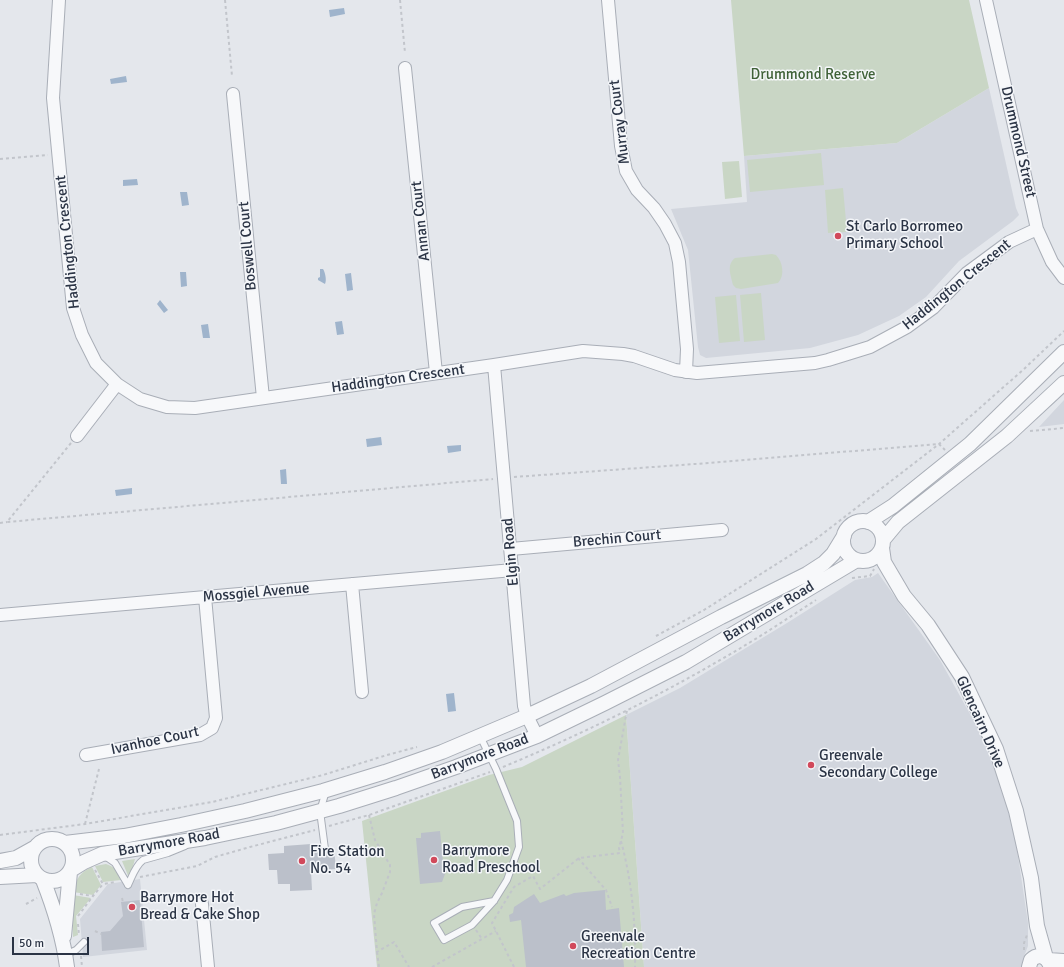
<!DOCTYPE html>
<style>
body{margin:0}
#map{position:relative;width:1064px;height:967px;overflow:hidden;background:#e4e7ec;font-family:Signika,sans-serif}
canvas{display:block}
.scale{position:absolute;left:12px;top:937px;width:77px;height:18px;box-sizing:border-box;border:2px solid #2b3445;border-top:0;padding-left:5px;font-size:12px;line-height:14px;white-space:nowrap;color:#2b3445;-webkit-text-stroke:3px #f4f6f9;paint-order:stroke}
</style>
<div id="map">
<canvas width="1064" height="967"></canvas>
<div class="scale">50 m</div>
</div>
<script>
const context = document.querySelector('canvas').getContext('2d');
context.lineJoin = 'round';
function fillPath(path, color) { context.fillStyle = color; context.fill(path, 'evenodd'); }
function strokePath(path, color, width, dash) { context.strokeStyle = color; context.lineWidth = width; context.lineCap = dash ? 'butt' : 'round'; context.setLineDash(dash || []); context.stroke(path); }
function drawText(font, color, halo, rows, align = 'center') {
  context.font = font + ' Signika,sans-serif'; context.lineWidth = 3; context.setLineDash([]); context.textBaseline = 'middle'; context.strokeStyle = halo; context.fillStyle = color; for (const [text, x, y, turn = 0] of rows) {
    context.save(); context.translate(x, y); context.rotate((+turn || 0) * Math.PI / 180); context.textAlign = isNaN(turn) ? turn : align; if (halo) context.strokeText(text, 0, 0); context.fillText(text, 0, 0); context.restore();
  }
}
fillPath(new Path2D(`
 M989,88L1016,208L1019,215L1013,221L959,261L926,297L899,316L858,335L810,348L706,358L700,355L698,347L688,250L671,209L747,202L744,156L897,143Z
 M1064,400V424L1039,427L1051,414Z
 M878,573L940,660L980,732L1004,794L1017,849L1028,923V946L1023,959V967H644L626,715L680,688L787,623L855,580L872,577Z
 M140,879L147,950L83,957L80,919L108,884Z`), '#d2d6de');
fillPath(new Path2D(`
 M731,0H969L989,88L897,143L744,156Z
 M821,153L824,185L750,192L747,160Z
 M739,161L742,197L725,199L722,162Z
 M843,188L847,232L828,233L825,190Z
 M772,254L776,255C783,262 785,276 778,283L741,289L736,288L733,285C731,275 726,265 735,258Z
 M761,293L765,340L744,342L740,295Z
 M736,295L740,341L719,343L715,297Z
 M626,715L644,967H377L362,821L489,775L522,767Z
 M135,859L130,877L129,878L122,861Z
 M106,864C113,866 121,872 121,880L103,882L95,866Z
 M92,867L101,885L93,895L73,892C76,879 80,872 92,867Z
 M73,895L91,898L76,916L78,935L73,937L72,913Z`), '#c9d6c5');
fillPath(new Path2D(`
 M344,8L345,14L330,17L329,10Z
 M126,76L127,82L111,84L110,79Z
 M137,179L138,185L123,186V180Z
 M180,192H187L189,205L182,206Z
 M320,269H323C325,272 327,280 325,284L318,280V278L320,277Z
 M180,272H186L187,286L181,287Z
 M351,273L353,290L347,291L345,274Z
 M160,300L168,310L164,313L157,304Z
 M342,321L344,334L337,335L335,322Z
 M208,324L210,338H203L201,325Z
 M381,437L382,445L367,447L366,439Z
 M461,445V451L448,453L447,446Z
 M286,469L287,484H281L280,470Z
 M132,488V494L116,496L115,490Z
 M454,693L456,711L448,712L446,694Z`), '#9fb4cc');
fillPath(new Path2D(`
 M440,831L443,861L450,860V868L445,874L442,882L420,884L416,838H421V833Z
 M311,844V850L320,849L324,853L328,852L329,848H334L336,869L311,871L312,890L290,891V884H278L277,870H269L268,854L284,853V846Z
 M605,890L606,910L619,908L624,967H526L521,920L510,922L509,915L513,913L514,907L534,894L540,903L564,894L566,896L574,893Z
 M140,900L144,947L102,951L101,932L110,931L123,916L121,902Z`), '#bbc0ca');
const service = new Path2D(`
 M480,736L496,769L517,821L519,847L507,880L494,901L472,925L444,940L434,923L462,907L494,901
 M325,849L320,811L326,791
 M105,856L115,863L128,885
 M128,885C132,877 135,866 143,860L168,853L185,846
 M65,955L76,950L84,942`);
const minor = new Path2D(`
 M59,0L53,98L73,308L82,335L96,363L117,384L140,399L167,407L195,408L494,365L583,351L623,354L634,356L675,370L697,373L815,363L828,360L870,347L907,327L933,308L967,273L1009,242L1037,229
 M608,0L621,146L626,171L637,190L654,208L665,224L675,243L679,262L687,349L686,372
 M986,0L1037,229L1052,262L1064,278
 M405,68L436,373
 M233,94L263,398
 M494,365L524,706L527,716L537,736
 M77,436L117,384
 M511,549L722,530
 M352,584L362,692
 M0,615L513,570
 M86,755L200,735L212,728L216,718L205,597
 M202,904L208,967`);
const tertiary = new Path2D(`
 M843 541a20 20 0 1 1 40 0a20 20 0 1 1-40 0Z
 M868,522L893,506L970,444L1064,352
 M883,540L898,522L1007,436L1064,383
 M882,548L884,562L904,596L928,625L962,677L996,749L1016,811L1031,878L1037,926L1046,958
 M31 860a21 21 0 1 1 42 0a21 21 0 1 1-42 0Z
 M65,843L124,836L181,825L245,811L323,791L385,772L442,752L527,716L591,686L721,617L807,574L824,563L833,554L844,536
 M0,861L16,858L34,848
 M71,870L84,862L102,854L205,838L276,823L339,806L396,788L456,767L537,736L605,703L686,662L857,560
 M0,877L37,875
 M43,880C54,908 63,936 67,967
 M64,936L70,872
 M1048,960L1064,961
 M1029,967L1031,960C1038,953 1047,956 1050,965`);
strokePath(service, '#a9aeb7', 8);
strokePath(minor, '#a9aeb7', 14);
strokePath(tertiary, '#a9aeb7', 16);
strokePath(new Path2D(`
 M225,0L232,76
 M400,0L405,53
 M0,159L48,155
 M1030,431L1064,428
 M71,443L7,522L493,479
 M514,477L695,464L939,444L945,450
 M0,523L7,522
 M852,578L870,576L874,569
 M656,636L704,610L816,539L939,444L1024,369L1064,331
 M503,767C582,734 658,697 732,653C760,637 788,618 816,600
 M369,815L375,840L390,865V872L382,893L377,903L374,914L377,952L394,942L409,967
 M85,824L99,769
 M329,826L369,815L490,772
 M0,835L85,824L212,802L323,775L387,755L417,747
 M621,841C632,882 636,925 635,967
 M578,858L606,890L612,907
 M95,870L103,884L116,882
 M140,877L197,866L215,857L250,847L315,830
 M80,894L93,896L103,884
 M122,898L123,902
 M26,904L37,898
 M78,916L93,896
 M78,924L79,935
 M476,930L482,939
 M95,931L101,934
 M1024,950V943L1027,935
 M377,952L379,967
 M81,956L82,967
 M432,967L496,931
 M514,967L492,923L514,887L533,876L540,889L579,858L620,853L619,848L623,833L620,777L618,760L627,710`), '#c2c5cb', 2, [3, 3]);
strokePath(service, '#f7f8fa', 6);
strokePath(minor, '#f7f8fa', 12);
strokePath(tertiary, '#f7f8fa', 14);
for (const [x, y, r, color] of [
 [838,236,4,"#d1495b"],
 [811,765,4,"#d1495b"],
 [434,860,4,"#d1495b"],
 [302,861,4,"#d1495b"],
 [132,907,4,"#d1495b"],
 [573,946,4,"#d1495b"]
]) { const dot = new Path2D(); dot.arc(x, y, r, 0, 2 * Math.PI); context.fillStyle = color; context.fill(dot); strokePath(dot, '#f4f6f9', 1.5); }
drawText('15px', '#3f6138', '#f4f6f9', [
 ["Drummond Reserve",813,75]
]);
drawText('15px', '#2b3445', '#f4f6f9', [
 ["Murray Court",620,122,-97],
 ["Drummond Street",1018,142,77],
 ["Annan Court",421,221,-96],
 ["Haddington Crescent",68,242,-96],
 ["Boswell Court",248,246,-95],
 ["Haddington Crescent",957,285,-39],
 ["Haddington Crescent",398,379,-8],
 ["Brechin Court",617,539,-5],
 ["Elgin Road",511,552,-95],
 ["Mossgiel Avenue",256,593,-5],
 ["Barrymore Road",769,612,-31],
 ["Glencairn Drive",980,722,66],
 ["Ivanhoe Court",155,741,-12],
 ["Barrymore Road",480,757,-21],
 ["Barrymore Road",169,843,-10]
]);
drawText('15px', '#2b3445', '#f4f6f9', [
 ["St Carlo Borromeo",846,227],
 ["Primary School",846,244],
 ["Greenvale",819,756],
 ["Secondary College",819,773],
 ["Barrymore",442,851],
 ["Road Preschool",442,868],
 ["Fire Station",310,852],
 ["No. 54",310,869],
 ["Barrymore Hot",140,898],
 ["Bread & Cake Shop",140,915],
 ["Greenvale",581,937],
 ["Recreation Centre",581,954]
], 'left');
</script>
